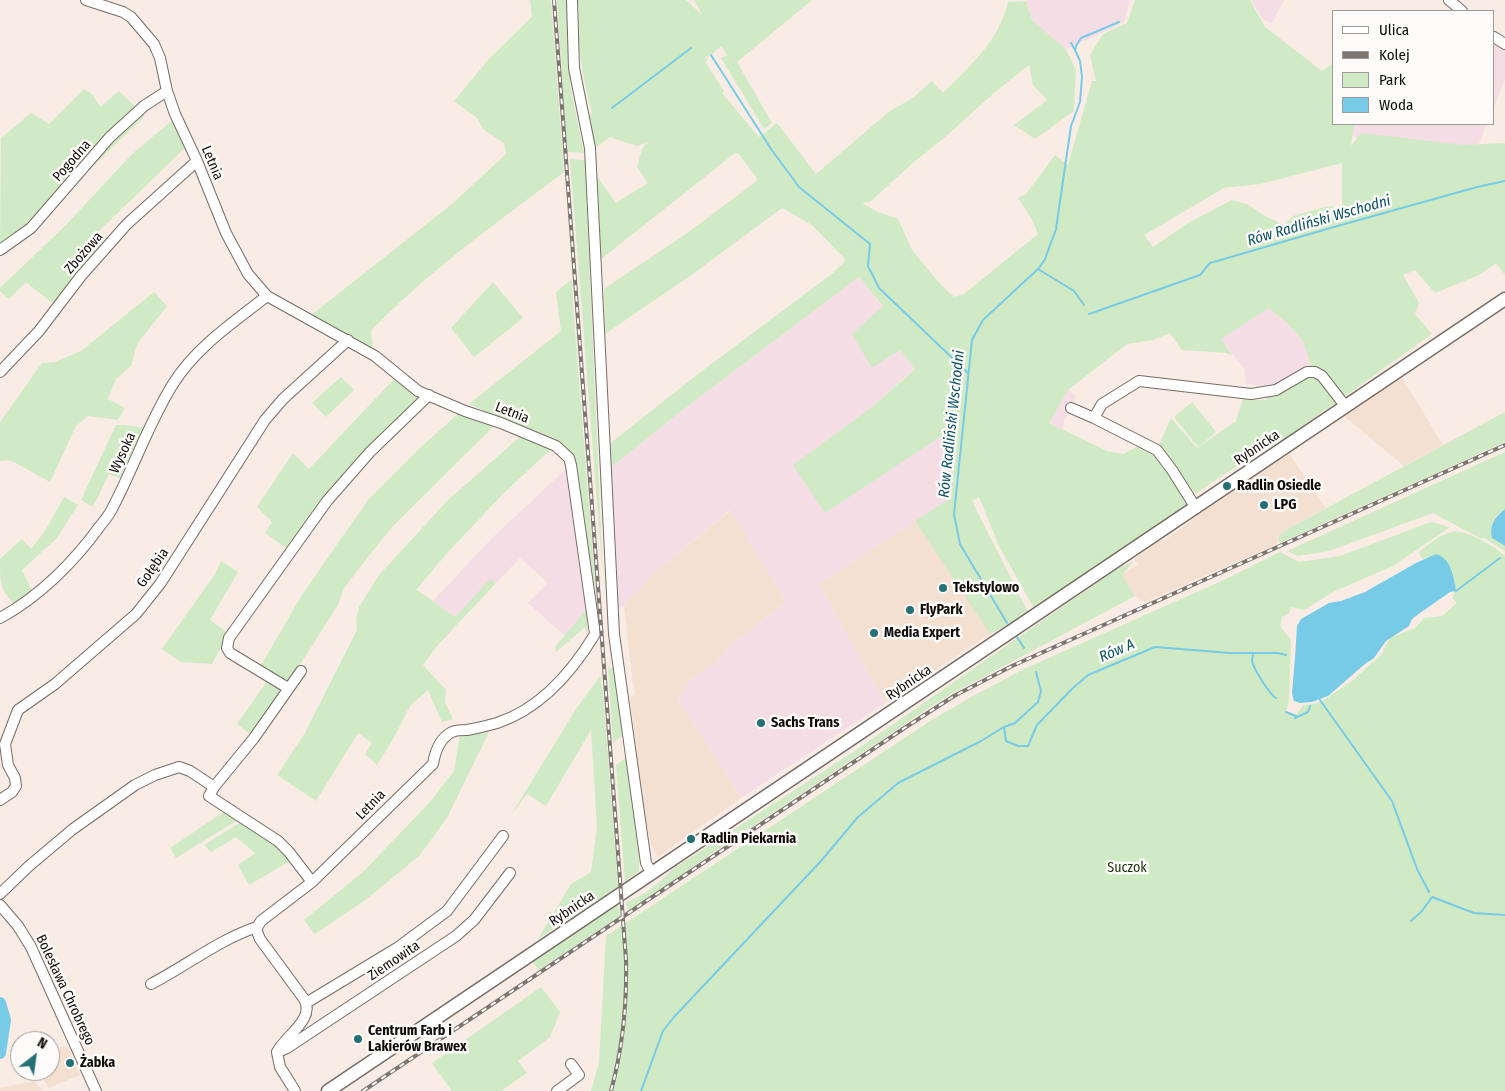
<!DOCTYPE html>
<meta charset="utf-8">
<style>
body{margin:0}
#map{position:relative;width:1505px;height:1091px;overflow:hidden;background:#f8ece4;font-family:"Fira Sans Condensed",sans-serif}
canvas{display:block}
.legend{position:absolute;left:1332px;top:10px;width:162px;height:115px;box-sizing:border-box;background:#fdfbf9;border:1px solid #9e9b99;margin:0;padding:6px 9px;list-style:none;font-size:15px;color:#100c0a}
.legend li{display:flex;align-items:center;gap:10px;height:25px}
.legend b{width:25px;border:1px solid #9e9b99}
.north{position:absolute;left:10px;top:1031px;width:50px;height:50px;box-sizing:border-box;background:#fdfbf9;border:1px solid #9e9b99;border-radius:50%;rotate:30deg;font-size:14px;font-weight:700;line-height:20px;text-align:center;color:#100c0a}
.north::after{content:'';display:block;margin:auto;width:18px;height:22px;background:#257076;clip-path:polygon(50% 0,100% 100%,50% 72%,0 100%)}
</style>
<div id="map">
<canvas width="1505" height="1091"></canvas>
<ul class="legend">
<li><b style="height:6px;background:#fff"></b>Ulica</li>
<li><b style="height:6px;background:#7d7570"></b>Kolej</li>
<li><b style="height:14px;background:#d0eac5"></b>Park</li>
<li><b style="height:14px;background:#78cbe6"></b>Woda</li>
</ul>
<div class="north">N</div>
</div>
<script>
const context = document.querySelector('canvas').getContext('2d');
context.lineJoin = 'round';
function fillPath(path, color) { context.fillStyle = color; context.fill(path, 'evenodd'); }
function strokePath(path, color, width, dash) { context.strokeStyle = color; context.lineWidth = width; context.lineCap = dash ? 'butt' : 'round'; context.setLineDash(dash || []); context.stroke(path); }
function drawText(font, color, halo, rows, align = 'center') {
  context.font = font + ' "Fira Sans Condensed",sans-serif'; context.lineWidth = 5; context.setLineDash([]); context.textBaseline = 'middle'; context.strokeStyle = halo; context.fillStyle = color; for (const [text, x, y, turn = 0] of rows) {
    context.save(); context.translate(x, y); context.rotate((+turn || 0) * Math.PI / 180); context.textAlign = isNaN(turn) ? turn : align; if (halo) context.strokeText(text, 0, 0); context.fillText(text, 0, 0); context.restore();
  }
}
fillPath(new Path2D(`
 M1401,376L1443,445L1404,466L1344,416Z
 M1289,453L1326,508L1284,531L1278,537L1279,541L1275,545L1145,602L1135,596L1121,575L1138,564L1134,559L1158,541L1164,540L1180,529L1245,480Z
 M731,510L786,602L732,644L715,663L691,679L678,699L741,798L658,857L650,843L640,785L641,777H639L630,696L635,695L634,685L633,684L624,606L652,575Z
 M915,521L990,634L885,703L819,584Z
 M67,1046L80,1075L48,1088L40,1071H50V1050Z
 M34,1081L43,1091H0V1088Z`), '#f4e0d1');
fillPath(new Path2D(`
 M1026,0H1130L1124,22L1056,54L1032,20Z
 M1251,0H1284L1272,23L1263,20Z
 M1494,43L1505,49V79L1494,107Z
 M1349,124H1487L1473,158L1347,135Z
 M859,277L883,307L872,368L900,350L915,368L872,407L825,513L942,434L955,459L949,499L819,584L885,703L741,798L678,699L691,679L715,663L732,644L786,602L730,510L652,575L624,606L617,610L608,470L680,412Z
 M1269,308L1287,323L1303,341L1311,366L1275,386L1268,387L1246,384L1244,368L1220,339Z
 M1068,390L1076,396L1064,420L1063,430L1048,423Z
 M568,467L587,609L565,636L528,603L548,583L520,558L496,583L490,580L455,617L433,601L491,539Z`), '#f5dde6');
fillPath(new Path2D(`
 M530,0H551L564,172C499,221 427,272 371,331L373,349L310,316L452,204L506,154L504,143L484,130L476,117L454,101L489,59L532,17Z
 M557,0H567L568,64L572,95L584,153L567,152Z
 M578,0H686L703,16L694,0H812L737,62L772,123L764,129L721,58L727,55L721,46L711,55L705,57L708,60L705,62L724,91L722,93L759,137L777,123L816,174L890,111L913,98L932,81L943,93C970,66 999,41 1008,2L1026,1L1032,20L1050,36L1066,49L1076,70L1074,111L1035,139L1014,125L1047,100L1033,85L1029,65L995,92L945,137L914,162L870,202L862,203L878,212L898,219L912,250L941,285L954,297L964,294L1038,234L1032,219L1018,198L1026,194L1055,155L1068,165L1092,81H1096L1090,55L1103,34L1127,23L1135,0H1250L1265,27L1322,71L1334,63V124H1354L1351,146L1361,133L1464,145L1505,143V275L1496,263L1479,275L1435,293L1415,270L1403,275L1419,303L1415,314L1432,334L1289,436L1218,478L1196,494L1184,480L1189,506L1035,610L999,546L979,497L972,501L1029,614L990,634L915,521L949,499L955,459L943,435L825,513L793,465L872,407L915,369L900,350L872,368L852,334L883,306L859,277L680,412L608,470V456L612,442L698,374L833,273L846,260L812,225L782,208L690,276L605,334L604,289L686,234L758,180L738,153H735L600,260L594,172L616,203L648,183L637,167L642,149L648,142L637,146L610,137L595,148L589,116L592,113C583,78 576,43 579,6L577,8ZM1342,163V209L1329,206L1293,216L1284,225L1265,216L1249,205L1232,200L1188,223L1153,247L1144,235L1224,188L1260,184ZM1269,308L1287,323L1303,341L1311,366L1275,386L1268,387L1267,400L1243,399L1236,421L1197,448L1171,418L1159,445L1152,453L1138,446L1124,454L1107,451L1049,423L1068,390L1127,344L1153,340L1170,333L1182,350L1227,353L1232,355L1221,339Z
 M84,89L92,94L100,107L119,91L145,116L87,172L82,168L32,225L0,248L1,138L31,113L49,124Z
 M174,119L186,147L99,231L110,239L56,306L26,282L9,299L0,291V288L67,224L132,154Z
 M570,159L585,160L603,578Z
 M572,279L573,306L596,595L581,519L572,459L527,429L469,404L561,331L556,292Z
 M493,282L523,318L474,357L451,328Z
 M154,292L167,306L137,344L131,366L116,379L108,399L125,408L118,420L88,416L76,426L50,482L14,462L7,460L0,461V422L42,363L55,362L81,351Z
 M341,377L354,390L326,417L312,403Z
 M395,378L423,397L288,549L265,533L272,522L257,507L293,453L309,469Z
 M1192,402L1216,432L1198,447L1174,417Z
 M460,412L496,424L394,525L371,553L344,588L338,605L287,685L260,667L302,595L368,500L419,449Z
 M1505,412V442L1280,543L1278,537L1284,531Z
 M116,425H127L146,429L123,479L109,474L93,507L81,500Z
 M522,435L551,450L537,462L503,494L448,552L416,590L429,598L455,617L490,579L496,583L437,646L423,665L446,690L445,702L453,719L442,722L428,690L410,706L392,741L377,765L365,754L372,743L358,733L316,801L277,775L305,733L357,630L356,620L359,607L379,575L448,500Z
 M1505,452V509L1496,516L1492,526L1501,544L1505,546V551L1484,538H1480L1433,513L1329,551L1298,556L1287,551Z
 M64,497L78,505L56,539L22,570L35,597L20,609C0,591 0,586 0,559L22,539L31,549L45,531Z
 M1431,522L1450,527L1393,566L1335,591L1304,610L1291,607L1289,614L1282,617L1280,626L1291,640L1289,699L1286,711L1295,716L1303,705L1315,704L1324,700L1352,681L1381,655L1390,638L1415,628L1424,618L1442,616L1457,603L1452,598C1461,578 1449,567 1436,554L1424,560L1418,553C1428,545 1439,535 1452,532C1465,528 1496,547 1505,556V1091H591L599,1063L606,936L930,721L971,697L1024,669L1226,579L1280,552L1299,562L1340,556Z
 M221,561L238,572L210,620L229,634L226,650L221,647L212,664L181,662L162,649L215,574Z
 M1134,561L1122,575L1135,596L944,698L711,854L628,913L626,902C645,896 659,883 673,869L853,752L1117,569Z
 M587,609V637L585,627L556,652L555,647Z
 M608,667L615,669L624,734L613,743Z
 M600,676L603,692L618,887L538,939L571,884L591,872L597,827L591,730L546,806L527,794L511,815L576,709Z
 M268,680L281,687L282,692L253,736L237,724Z
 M491,728L447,818L419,856L368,898L315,934L304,920L363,872L429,803L454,771L460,734Z
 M626,758L639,854V871L625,882L616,765Z
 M225,811L237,819L236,821L176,858L170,848Z
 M241,822L267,837L292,860L249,885L238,865L255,853L236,837L211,852L204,845Z
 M618,904L620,916L539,970L532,961Z
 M541,987L560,1012L550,1037L518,1061L527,1073L501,1091H452L432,1063Z`), '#d0eac5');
fillPath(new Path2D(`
 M1505,509V546L1492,538C1489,525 1495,517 1505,509Z
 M1436,554C1451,558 1454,577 1456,591L1450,592L1420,613L1412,619L1409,626L1386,641L1374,658L1365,664L1328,696L1312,702L1300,703L1294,701L1292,693L1295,658L1297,626L1301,619L1329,603L1341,601L1365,592L1416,563Z`), '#78cbe6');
strokePath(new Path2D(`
 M1071,43L1075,50
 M711,55L771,149L799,187L870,244L868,266L879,288L968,373
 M612,108L691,48
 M1038,269L1074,291L1084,305
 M1089,314L1200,275L1210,263L1334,227L1477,187L1505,181
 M1456,591L1500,558
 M1007,623L960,544L954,514L972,340L983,320L1039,268L1045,259L1056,229L1071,126L1080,102L1082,77L1080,61L1075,50L1076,46L1081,38L1119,22
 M1017,637L1024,648
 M1253,653C1253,655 1252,660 1252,661C1254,669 1269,694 1276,698
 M1320,700L1392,801L1417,869L1429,892
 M1286,712L1296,716
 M1295,718L1308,712L1310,706
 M1004,727L1006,741L1018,746H1028L1037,725L1073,688L1088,675L1155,647L1230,653H1278L1286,655
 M1411,921L1422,911L1432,897L1474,913L1505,915
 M641,1091L663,1031L674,1017L821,861L858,817L898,783L981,741L1004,727L1015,723L1038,702L1041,691L1036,672`), '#78cbe6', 2);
strokePath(new Path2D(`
 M0,1003L5,1020L0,1053`), '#78cbe6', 12);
const minor = new Path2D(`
 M86,0L123,12L131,17L154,44L160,58L167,91L175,114L197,161L226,233L248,274L267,296L375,356L418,391L465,411L501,423L556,446L569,458L571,465L595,634C572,672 540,709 497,723C487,726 477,728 467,730C462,730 456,730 452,732C440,738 435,752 433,764L312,882
 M572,0L574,68L590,148L614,634L646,863L652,874
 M1449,0L1462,11
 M1494,37L1505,44
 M0,250L31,228L110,137L144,106L167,91
 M0,372L39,331L81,276L127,224L197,161
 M1071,408L1094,418
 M1196,508L1172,470L1157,450L1094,418L1102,404L1139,381L1251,394L1276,390L1307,372H1315L1322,376L1346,407
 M0,618C39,597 74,562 100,526C105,520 110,514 113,507C134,467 149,422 173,384C196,347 234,322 267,296
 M288,688L230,653L227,648L229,638L327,501L370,452L429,395
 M0,800L12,792L16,786L15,778L8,765L5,744L18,710L55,684L136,614L160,584L265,420L283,399L348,340
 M0,894L29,866L73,829L135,785L155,775L179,767L190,771L214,787
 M0,905L18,926L31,947L96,1091
 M151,984C186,966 220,939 257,927
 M306,1003L397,948L447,911L503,836
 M278,1052L287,1048L456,936L474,920L510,873
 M295,1091L280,1067L277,1052C285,1036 316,1019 304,999L260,939L256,929L261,921L312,882L289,852L278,841L209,796L214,787L254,738L301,671
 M557,1091L579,1075L571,1064`);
const major = new Path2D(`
 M328,1091L1505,299`);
strokePath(minor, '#766c65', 12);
strokePath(major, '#766c65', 15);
strokePath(minor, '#fff', 10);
strokePath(major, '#fff', 12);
const rail = new Path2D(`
 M554,0L626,960C627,1006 623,1047 611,1091
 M363,1091L906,727L954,696L1012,666L1505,445`);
strokePath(rail, '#7d7570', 4);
strokePath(rail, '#fdfbf9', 2, [5.5]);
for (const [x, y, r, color] of [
 [1227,486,5,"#257076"],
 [1264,505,5,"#257076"],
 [943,588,5,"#257076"],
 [910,610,5,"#257076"],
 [874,633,5,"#257076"],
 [761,723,5,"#257076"],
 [691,839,5,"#257076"],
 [358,1039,5,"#257076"],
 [70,1063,5,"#257076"]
]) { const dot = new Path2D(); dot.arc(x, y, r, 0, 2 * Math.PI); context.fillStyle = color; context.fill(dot); strokePath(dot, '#fdfbf9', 2); }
drawText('14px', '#100c0a', '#fdfbf9', [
 ["Pogodna",72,161,-49],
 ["Letnia",212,163,67],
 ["Zbożowa",84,253,-49],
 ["Letnia",512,413,21],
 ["Rybnicka",1257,448,-34],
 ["Wysoka",123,453,-65],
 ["Gołębia",153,568,-55],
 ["Rybnicka",909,683,-34],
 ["Letnia",371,805,-46],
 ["Rybnicka",572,909,-34],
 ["Ziemowita",394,961,-34],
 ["Bolesława Chrobrego",65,990,65]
]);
drawText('bold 14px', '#100c0a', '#fdfbf9', [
 ["Radlin Osiedle",1237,486],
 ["LPG",1274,505],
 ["Tekstylowo",953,588],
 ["FlyPark",920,610],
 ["Media Expert",884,633],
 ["Sachs Trans",771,723],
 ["Radlin Piekarnia",701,839],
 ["Centrum Farb i",368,1031],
 ["Lakierów Brawex",368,1047],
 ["Żabka",80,1063]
], 'left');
drawText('14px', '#1a340d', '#fdfbf9', [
 ["Suczok",1127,868]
]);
drawText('italic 15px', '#0b5365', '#fdfbf9', [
 ["Rów Radliński Wschodni",1319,221,-16],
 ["Rów Radliński Wschodni",952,424,-84],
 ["Rów A",1117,651,-23]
]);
</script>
